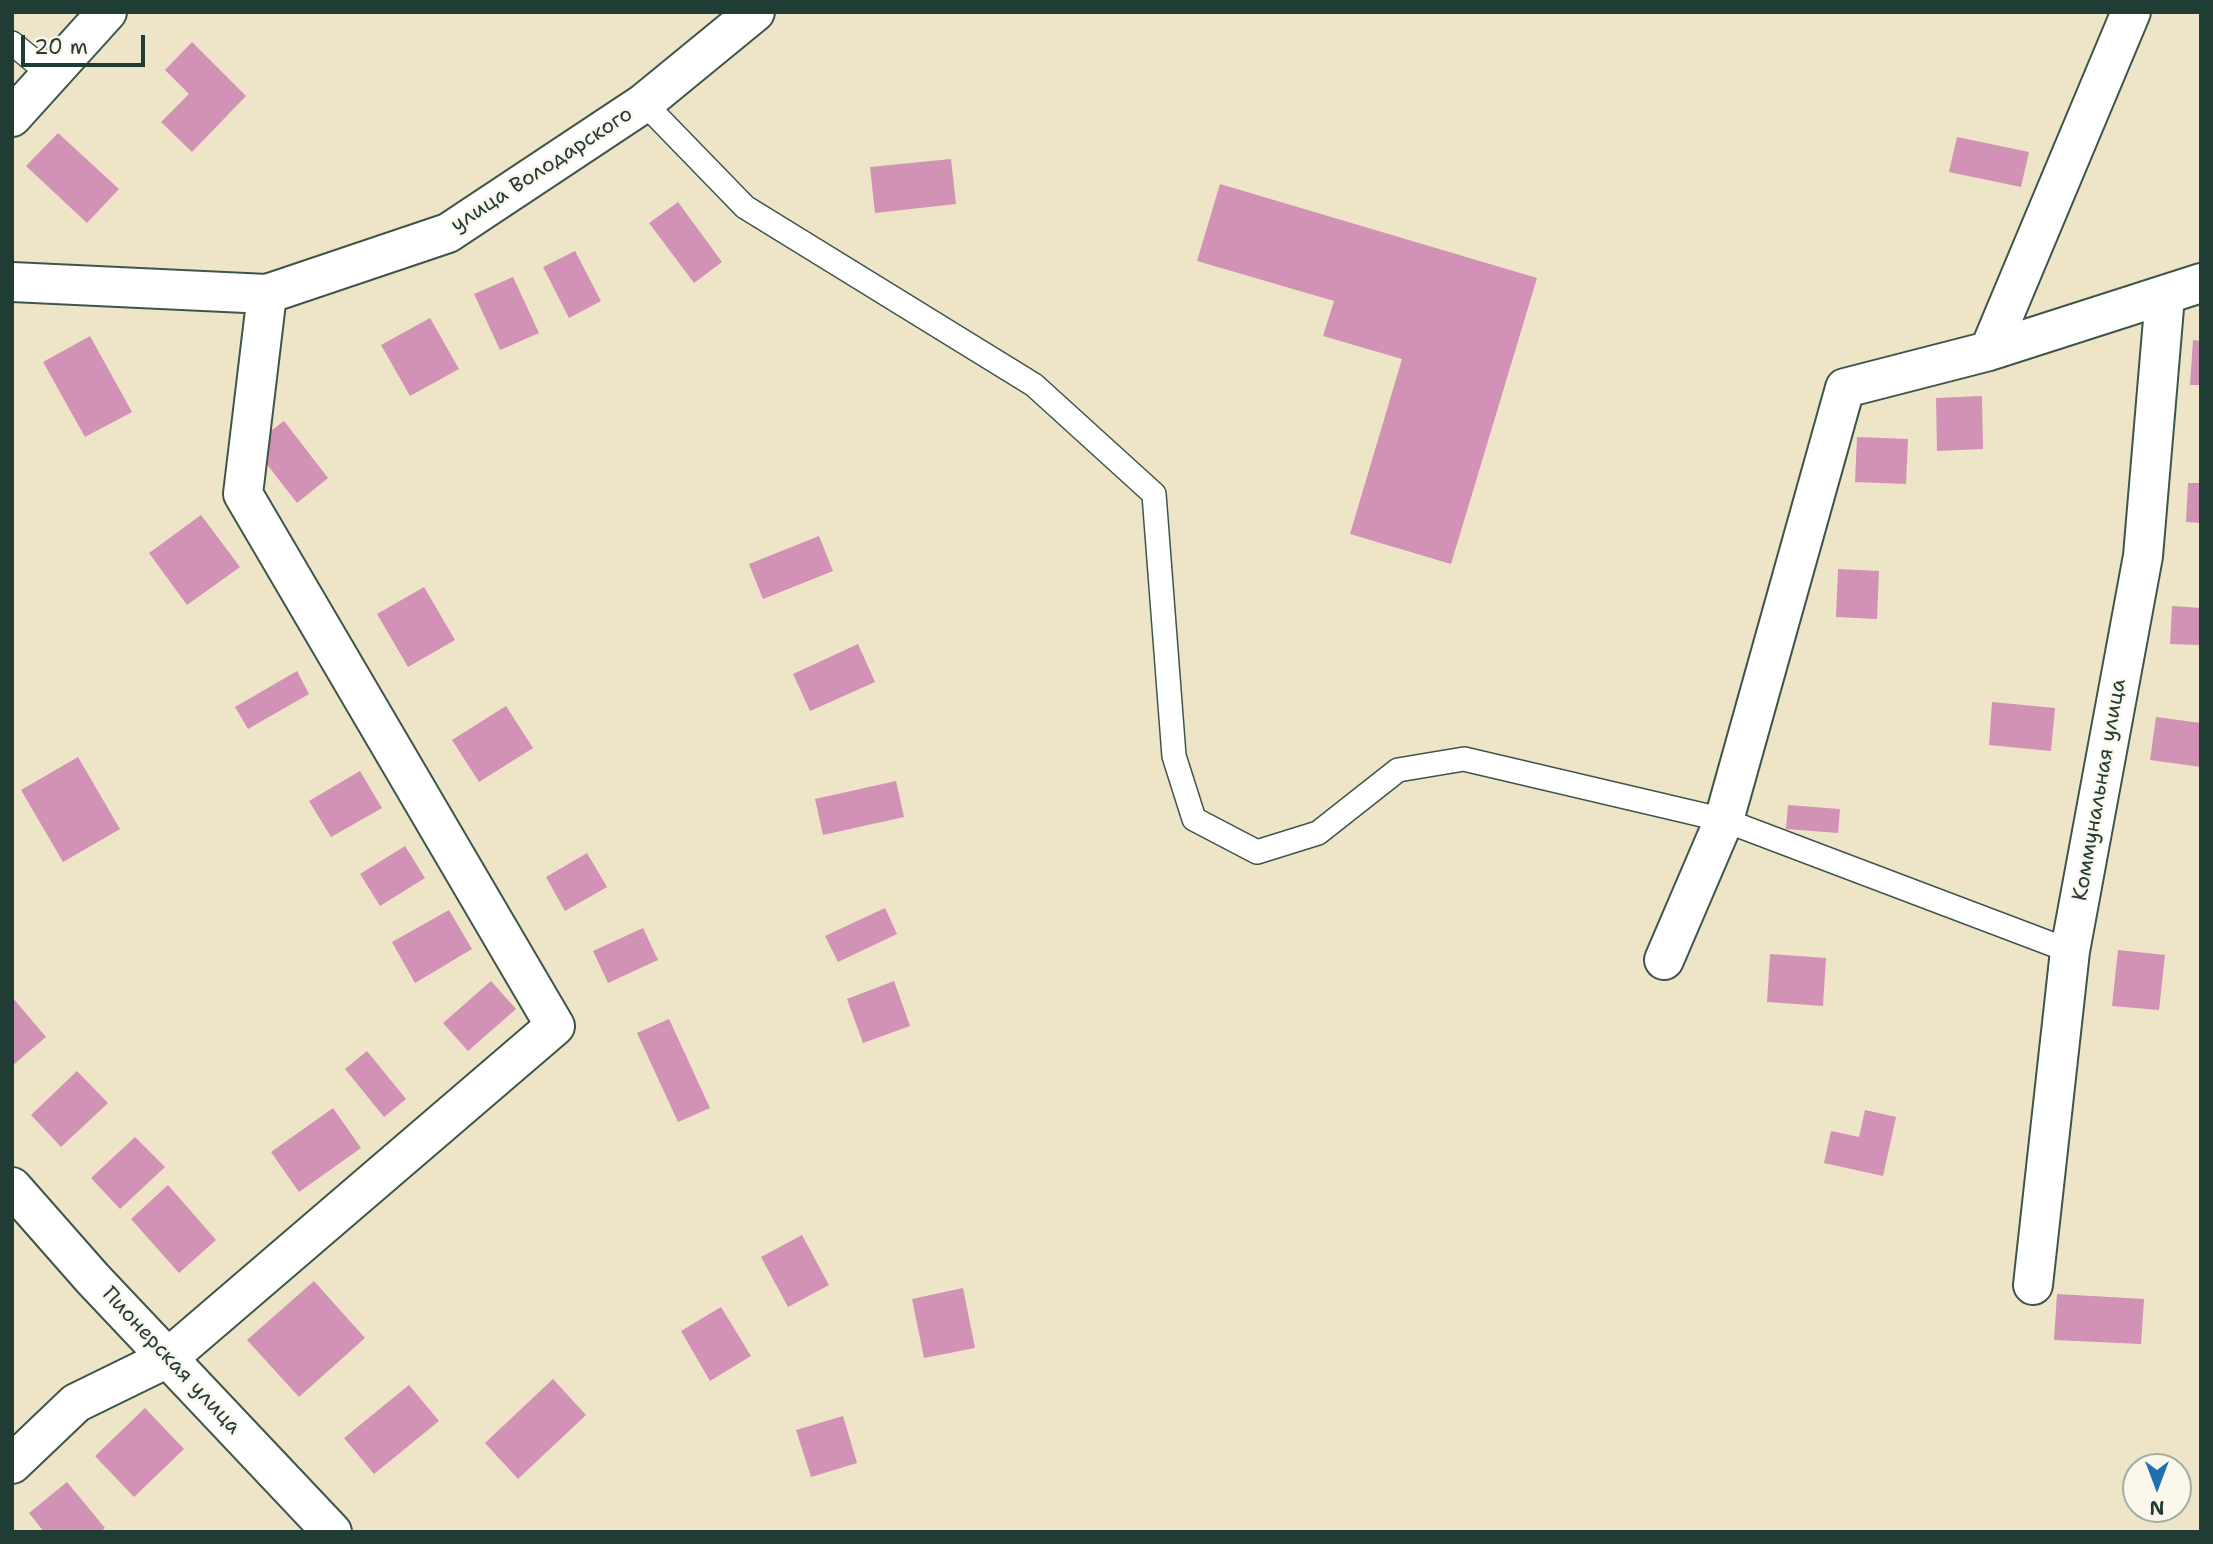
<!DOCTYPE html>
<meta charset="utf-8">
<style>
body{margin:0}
#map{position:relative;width:2213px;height:1544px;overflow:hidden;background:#eee5c8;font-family:"Shantell Sans",sans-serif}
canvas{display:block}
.frame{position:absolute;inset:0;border:14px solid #1f3d34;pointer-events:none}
.north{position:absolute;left:2122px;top:1453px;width:70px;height:70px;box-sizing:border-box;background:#fbf7ec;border:2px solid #a3ada2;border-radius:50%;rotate:180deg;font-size:19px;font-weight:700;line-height:28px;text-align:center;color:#1f3d34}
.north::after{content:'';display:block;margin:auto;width:24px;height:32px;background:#1f6fb2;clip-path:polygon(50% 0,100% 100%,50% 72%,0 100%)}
.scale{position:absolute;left:21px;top:35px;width:124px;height:32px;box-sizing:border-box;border:4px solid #1f3d34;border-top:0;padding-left:9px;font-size:21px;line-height:24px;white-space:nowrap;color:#1f3d34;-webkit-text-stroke:5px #fbf7ec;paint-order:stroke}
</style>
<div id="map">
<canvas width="2213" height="1544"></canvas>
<div class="frame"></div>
<div class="north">N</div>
<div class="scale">20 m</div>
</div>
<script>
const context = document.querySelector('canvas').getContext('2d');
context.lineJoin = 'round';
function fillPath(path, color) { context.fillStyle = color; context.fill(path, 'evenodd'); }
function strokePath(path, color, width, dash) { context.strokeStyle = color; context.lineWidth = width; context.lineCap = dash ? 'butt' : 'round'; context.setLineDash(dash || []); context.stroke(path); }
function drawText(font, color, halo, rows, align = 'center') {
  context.font = font + ' "Shantell Sans",sans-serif'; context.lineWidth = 5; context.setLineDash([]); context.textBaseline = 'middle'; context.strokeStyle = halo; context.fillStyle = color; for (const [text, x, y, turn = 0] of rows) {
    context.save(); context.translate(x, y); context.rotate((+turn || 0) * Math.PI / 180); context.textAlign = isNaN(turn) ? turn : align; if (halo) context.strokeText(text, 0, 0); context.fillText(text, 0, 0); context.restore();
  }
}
fillPath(new Path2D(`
 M192,42L246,96L192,152L161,122L189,94L165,70Z
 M58,133L119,189L87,223L26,166Z
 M1957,137L2029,152L2021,187L1949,172Z
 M951,159L956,204L875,213L870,167Z
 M1220,184L1537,278L1451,564L1350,534L1402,359L1323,336L1334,301L1197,261Z
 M678,202L722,262L694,283L649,223Z
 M575,251L601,301L569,318L543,267Z
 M513,277L539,333L500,350L474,294Z
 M430,318L459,369L410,396L381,345Z
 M90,336L132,412L85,437L43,362Z
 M2193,340L2201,341V385H2190Z
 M1982,396L1983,449L1937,451L1936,398Z
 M284,421L328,478L297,503L252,445Z
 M1857,437L1908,439L1906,484L1855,482Z
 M2188,483H2201V523L2186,522Z
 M201,515L240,567L187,605L149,553Z
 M819,536L833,571L763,599L749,564Z
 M1838,569L1879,571L1877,619L1836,617Z
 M424,587L455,640L408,667L377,614Z
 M2172,606L2201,608V645L2170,644Z
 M858,644L875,682L810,711L793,674Z
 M297,671L309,694L248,729L235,707Z
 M1992,702L2055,708L2051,751L1989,745Z
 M506,706L533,748L479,782L452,740Z
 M2156,717L2201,723V767L2150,760Z
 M78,757L120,829L63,862L21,790Z
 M360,771L382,808L331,837L309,801Z
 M896,781L904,817L823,835L815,799Z
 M1788,805L1840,809L1838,833L1786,829Z
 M405,846L425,878L380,906L360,874Z
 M587,853L607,887L565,911L546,877Z
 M885,908L897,934L838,962L825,936Z
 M449,910L472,949L415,983L392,942Z
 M643,928L658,960L608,983L593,951Z
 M2118,950L2165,955L2159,1010L2112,1006Z
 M1770,954L1826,958L1823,1006L1767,1002Z
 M491,981L516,1009L468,1051L443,1023Z
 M894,981L910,1026L863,1043L847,999Z
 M12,997L46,1037L12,1066Z
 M669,1019L710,1108L678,1122L637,1033Z
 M367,1051L406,1099L384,1117L345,1069Z
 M77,1071L108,1103L61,1147L31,1115Z
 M333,1108L361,1148L299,1192L271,1152Z
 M1865,1110L1896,1117L1883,1176L1824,1163L1831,1131L1859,1137Z
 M135,1137L165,1167L120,1209L91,1178Z
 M168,1185L216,1240L179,1273L131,1219Z
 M802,1235L829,1285L788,1307L761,1257Z
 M314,1281L365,1338L299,1397L247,1340Z
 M963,1288L975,1348L924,1358L912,1299Z
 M2057,1294L2144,1299L2141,1344L2054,1340Z
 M721,1307L751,1356L710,1381L681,1331Z
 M553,1379L586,1415L518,1479L485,1443Z
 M409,1385L439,1421L374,1474L344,1438Z
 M145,1408L184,1449L134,1497L95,1456Z
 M843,1416L857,1463L811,1477L796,1430Z
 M67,1482L105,1528L100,1532H44L29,1513Z`), '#d192b5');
const service = new Path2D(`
 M12,43L51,75
 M644,103L745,207L1034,385L1154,494L1174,756L1194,819L1257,852L1318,833L1398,770L1464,759L1724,820L2070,951`);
const minor = new Path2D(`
 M12,117L107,12
 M1989,351L2131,12
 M1664,960L1724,820L1845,388L1989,351L2201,283
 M12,1187L93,1279L332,1532
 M2033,1285L2070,951L2143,556L2165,296
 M12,1464L76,1403L168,1358L555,1026L243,494L267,294`);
const tertiary = new Path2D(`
 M12,282L267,294L448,233L644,103L755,12`);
strokePath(service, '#3e564a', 26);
strokePath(minor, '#3e564a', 42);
strokePath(tertiary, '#3e564a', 42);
strokePath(service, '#fff', 23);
strokePath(minor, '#fff', 38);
strokePath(tertiary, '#fff', 38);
drawText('21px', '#1f3d34', '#fbf7ec', [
 ["улица Володарского",542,170,-33],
 ["Коммунальная улица",2100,790,-80],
 ["Пионерская улица",171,1361,47]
]);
</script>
